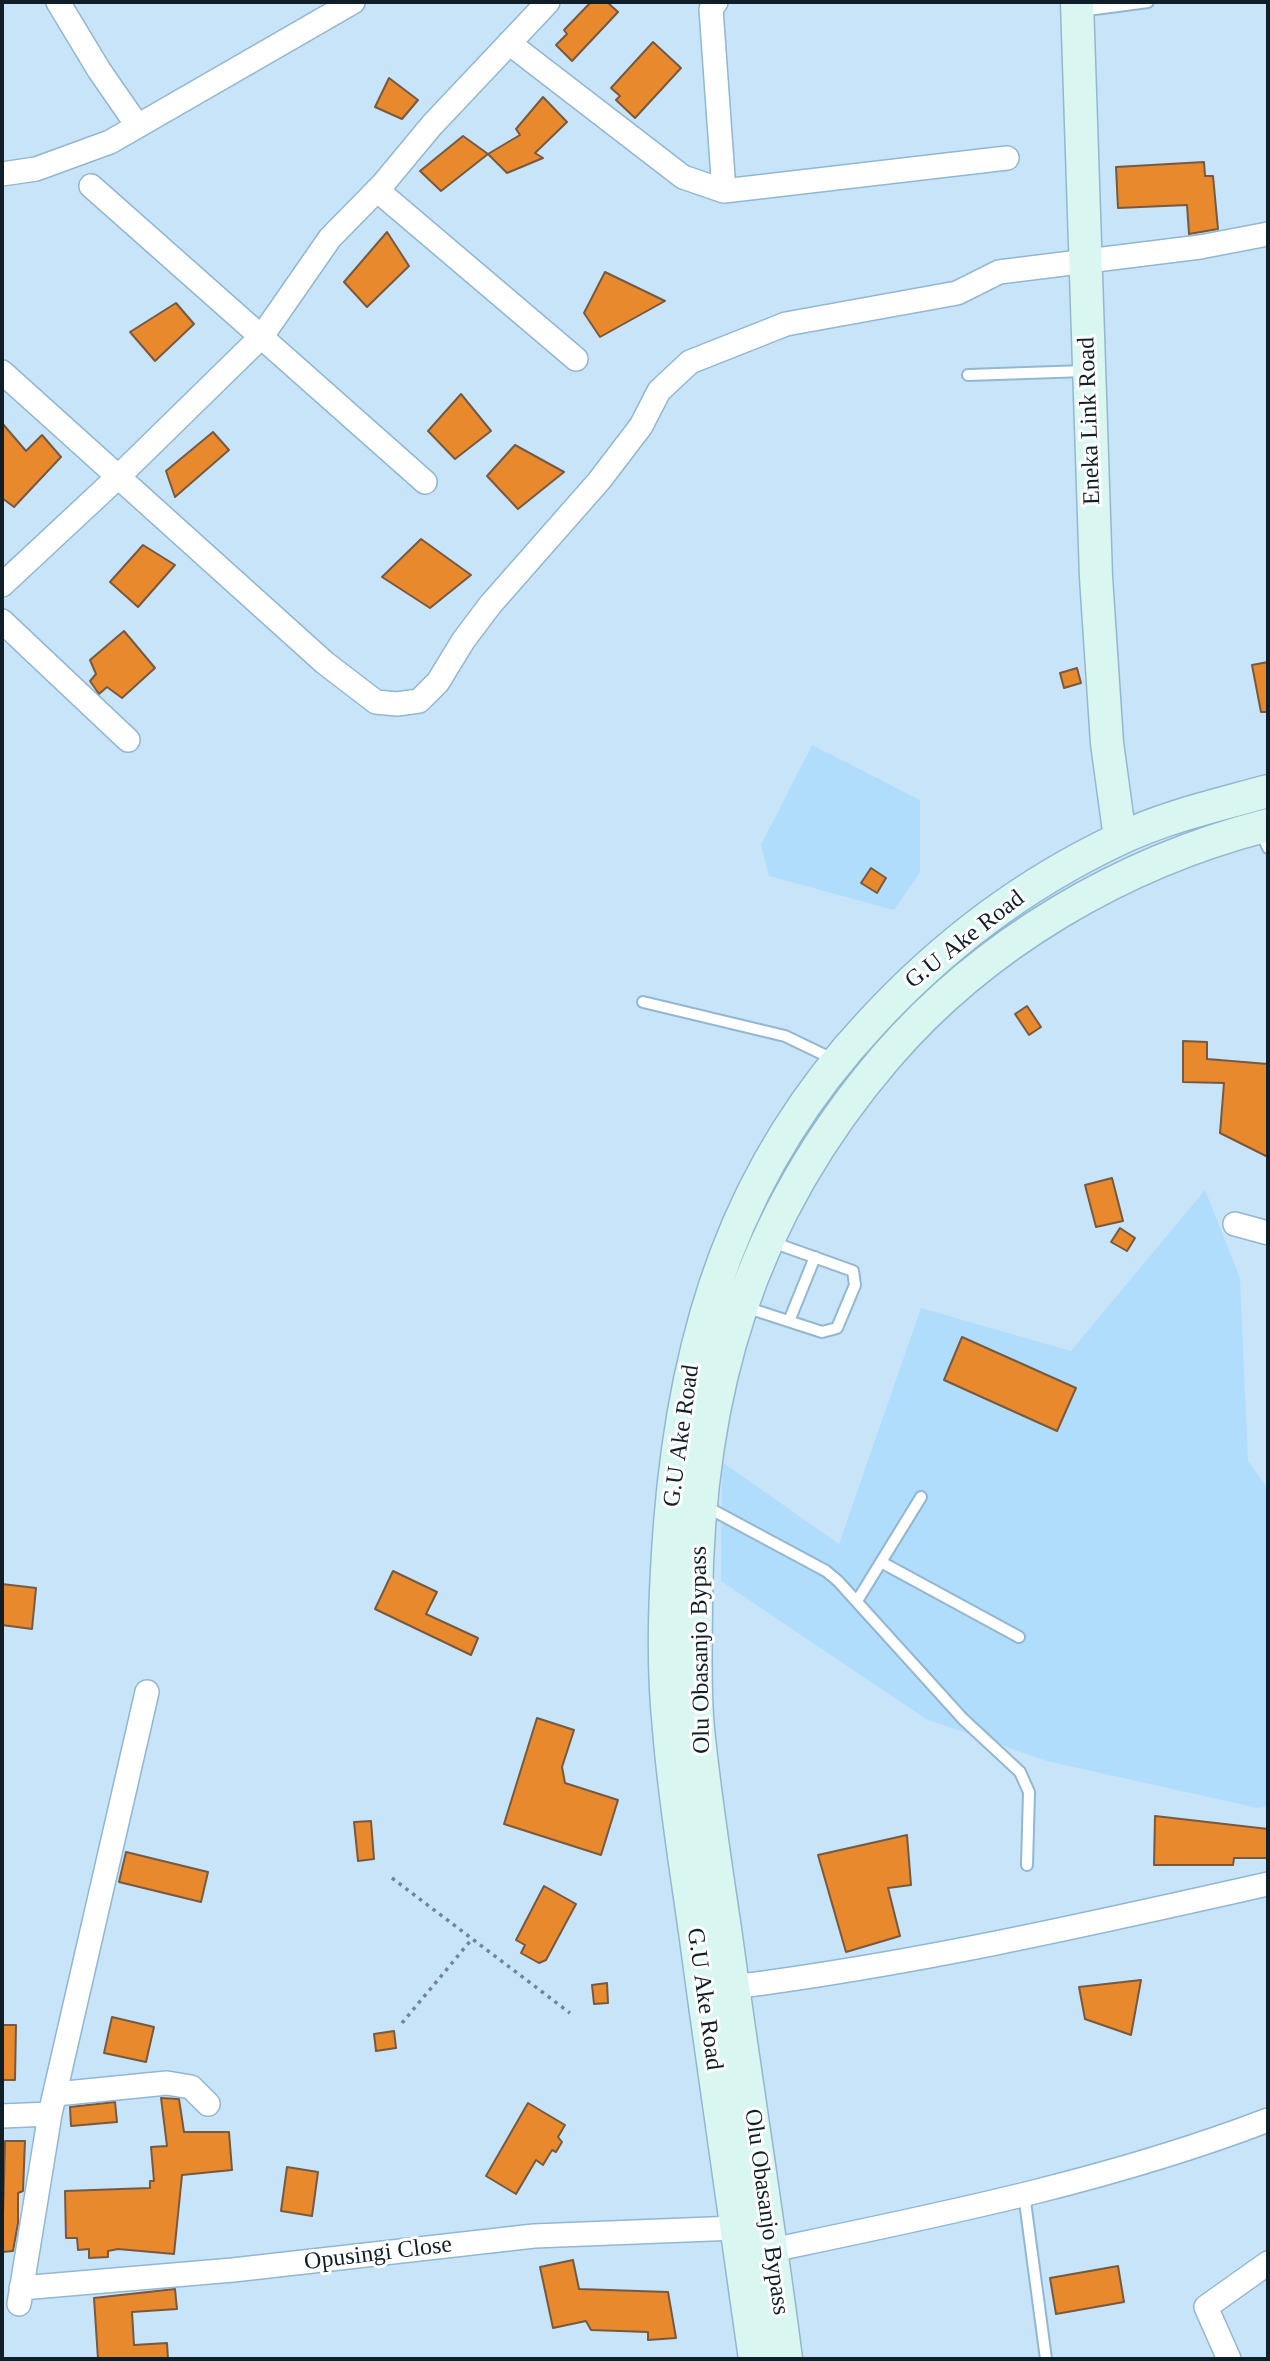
<!DOCTYPE html>
<style>
body{margin:0}
#map{position:relative;width:1270px;height:2361px;overflow:hidden;background:#c7e4f9;font-family:Georgia,serif}
canvas{display:block}
.frame{position:absolute;inset:0;border:4px solid #101e28;pointer-events:none}
</style>
<div id="map">
<canvas width="1270" height="2361"></canvas>
<div class="frame"></div>
</div>
<script>
const context = document.querySelector('canvas').getContext('2d');
context.lineJoin = 'round';
function fillPath(path, color) { context.fillStyle = color; context.fill(path, 'evenodd'); }
function strokePath(path, color, width, dash) { context.strokeStyle = color; context.lineWidth = width; context.lineCap = dash ? 'butt' : 'round'; context.setLineDash(dash || []); context.stroke(path); }
function drawText(font, color, halo, rows, align = 'center') {
  context.font = font + ' Georgia,serif'; context.lineWidth = 6; context.setLineDash([]); context.textBaseline = 'middle'; context.strokeStyle = halo; context.fillStyle = color; for (const [text, x, y, turn = 0] of rows) {
    context.save(); context.translate(x, y); context.rotate((+turn || 0) * Math.PI / 180); context.textAlign = isNaN(turn) ? turn : align; if (halo) context.strokeText(text, 0, 0); context.fillText(text, 0, 0); context.restore();
  }
}
fillPath(new Path2D(`
 M812,745L920,800V872L894,910L769,876L761,845Z
 M1205,1190L1240,1278L1248,1461L1268,1489V1806L1258,1808L1047,1761L926,1719L721,1581L722,1462L839,1544L921,1308L1071,1351Z`), '#b1ddfc');
const building = new Path2D(`
 M591,2H607L618,12L572,61L556,45L567,34L564,30Z
 M653,42L681,68L635,118L616,100L620,96L611,88Z
 M389,78L418,100L402,119L375,107Z
 M543,97L567,122L535,153L543,158L507,173L488,154L520,135L516,129Z
 M463,136L488,154L441,191L420,171Z
 M1204,162L1205,176H1213L1218,229L1189,234L1187,205L1118,208L1116,167Z
 M387,232L409,266L367,307L344,282Z
 M605,272L665,301L600,337L584,313Z
 M176,303L194,324L155,361L130,332Z
 M461,394L491,431L455,459L428,431Z
 M2,423L26,451L42,435L61,457L14,507L2,498Z
 M213,432L229,450L175,497L166,471Z
 M515,445L564,472L518,509L487,476Z
 M421,539L471,575L430,608L382,577Z
 M143,545L175,565L138,607L110,582Z
 M124,631L155,668L122,698L107,687L99,694L90,681L96,674L90,660Z
 M1268,662V712H1261L1252,665Z
 M1077,668L1081,683L1064,688L1060,673Z
 M871,868L886,878L877,893L861,883Z
 M1027,1006L1041,1027L1029,1035L1015,1014Z
 M1183,1041L1207,1042V1059L1268,1064V1157L1220,1133L1224,1083L1183,1082Z
 M1112,1178L1123,1221L1096,1227L1085,1185Z
 M1120,1228L1135,1238L1127,1251L1111,1242Z
 M962,1337L1076,1388L1057,1431L944,1380Z
 M393,1571L437,1592L426,1614L478,1638L471,1655L375,1609Z
 M2,1584L36,1588L32,1629L2,1625Z
 M537,1718L574,1730L562,1767L565,1783L618,1800L601,1855L504,1824Z
 M1155,1816L1268,1829V1858H1234L1233,1865H1154Z
 M371,1821L374,1859L358,1861L354,1822Z
 M907,1835L911,1885L888,1888L900,1936L846,1952L818,1855Z
 M126,1852L208,1872L201,1902L119,1882Z
 M544,1886L576,1904L546,1960L539,1963L521,1953L525,1945L516,1940Z
 M1141,1980L1131,2035L1085,2019L1079,1987Z
 M607,1983L608,2003L594,2004L592,1985Z
 M112,2017L154,2027L146,2062L104,2053Z
 M2,2025H16L15,2080H2Z
 M394,2031L396,2048L376,2051L374,2034Z
 M161,2098L179,2099L184,2132H229L232,2170L182,2175L174,2254L118,2249L108,2251V2257L89,2258V2249L78,2250L77,2238H66L65,2191L150,2188V2181H154L151,2147L167,2146Z
 M115,2102L117,2122L71,2126L70,2107Z
 M528,2103L565,2125L558,2137L562,2142L556,2152L552,2150L543,2165L536,2160L516,2194L486,2176Z
 M5,2141H25L23,2191L18,2193V2223L13,2251L2,2252Z
 M287,2167L318,2172L312,2216L281,2211Z
 M573,2260L579,2289L668,2292L676,2338L648,2340V2332L591,2330L586,2321L553,2328L540,2267Z
 M1118,2266L1124,2302L1056,2314L1050,2278Z
 M175,2289L177,2309L132,2312L134,2345L167,2343L168,2359H98L94,2298Z`);
fillPath(building, '#e8892d');
strokePath(building, '#775941', 2);
const lane = new Path2D(`
 M1080,11L1148,2
 M968,375L1085,371
 M1260,830L1268,848
 M643,1002L785,1036L835,1060
 M745,1307L822,1332L837,1328L855,1285L853,1271L769,1241
 M789,1321L815,1257
 M705,1506L826,1571L838,1581L963,1719L1020,1772L1029,1792L1027,1865
 M881,1562L1019,1637
 M857,1601L921,1497
 M1024,2194L1046,2359`);
const street = new Path2D(`
 M58,2L99,70L137,125
 M716,2L711,9L724,191
 M509,43L683,177L724,191L1007,158
 M2,174L36,169L110,142L353,2
 M91,186L425,482
 M377,190L576,359
 M2,372L325,663L376,702L397,704L419,701L438,682L463,641L490,605L599,481L641,426L659,391L690,362L786,324L957,293L999,272L1200,247L1268,234
 M2,585L119,476L262,336L330,238L383,184L432,125L548,2
 M2,621L128,740
 M1235,1224L1268,1233
 M733,1987C914,1964 1090,1924 1268,1884
 M56,2094L167,2083L191,2087L208,2104
 M2,2116L50,2114
 M772,2250C939,2215 1109,2181 1268,2120
 M21,2288L233,2270L534,2236L736,2228
 M19,2304L50,2114L147,1692
 M1229,2359L1206,2307L1268,2263`);
const secondary = new Path2D(`
 M1077,2L1096,577L1107,743L1120,838
 M755,2359C736,2227 717,2094 699,1961C689,1884 675,1807 669,1729C662,1661 665,1592 670,1524C685,1332 737,1166 871,1023C941,947 1024,884 1117,840C1164,817 1218,805 1268,791
 M786,2359C768,2218 745,2077 726,1936C716,1868 705,1798 698,1729C694,1687 696,1644 696,1602C698,1392 748,1218 886,1057C984,943 1123,862 1268,825`);
strokePath(lane, '#93b7d0', 14);
strokePath(street, '#93b7d0', 26);
strokePath(secondary, '#93b7d0', 35);
strokePath(new Path2D(`
 M392,1878L570,2013
 M402,2023L472,1939`), '#708696', 3.5, [3.5, 5]);
strokePath(lane, '#fff', 10);
strokePath(street, '#fff', 23);
strokePath(secondary, '#daf6f0', 32);
drawText('24px', '#101e28', '#fff', [
 ["Eneka Link Road",1090,421,-92],
 ["G.U Ake Road",965,940,-38],
 ["G.U Ake Road",682,1436,-82],
 ["Olu Obasanjo Bypass",701,1650,-91],
 ["G.U Ake Road",704,1999,82],
 ["Olu Obasanjo Bypass",766,2212,82],
 ["Opusingi Close",378,2254,-7]
]);
</script>
